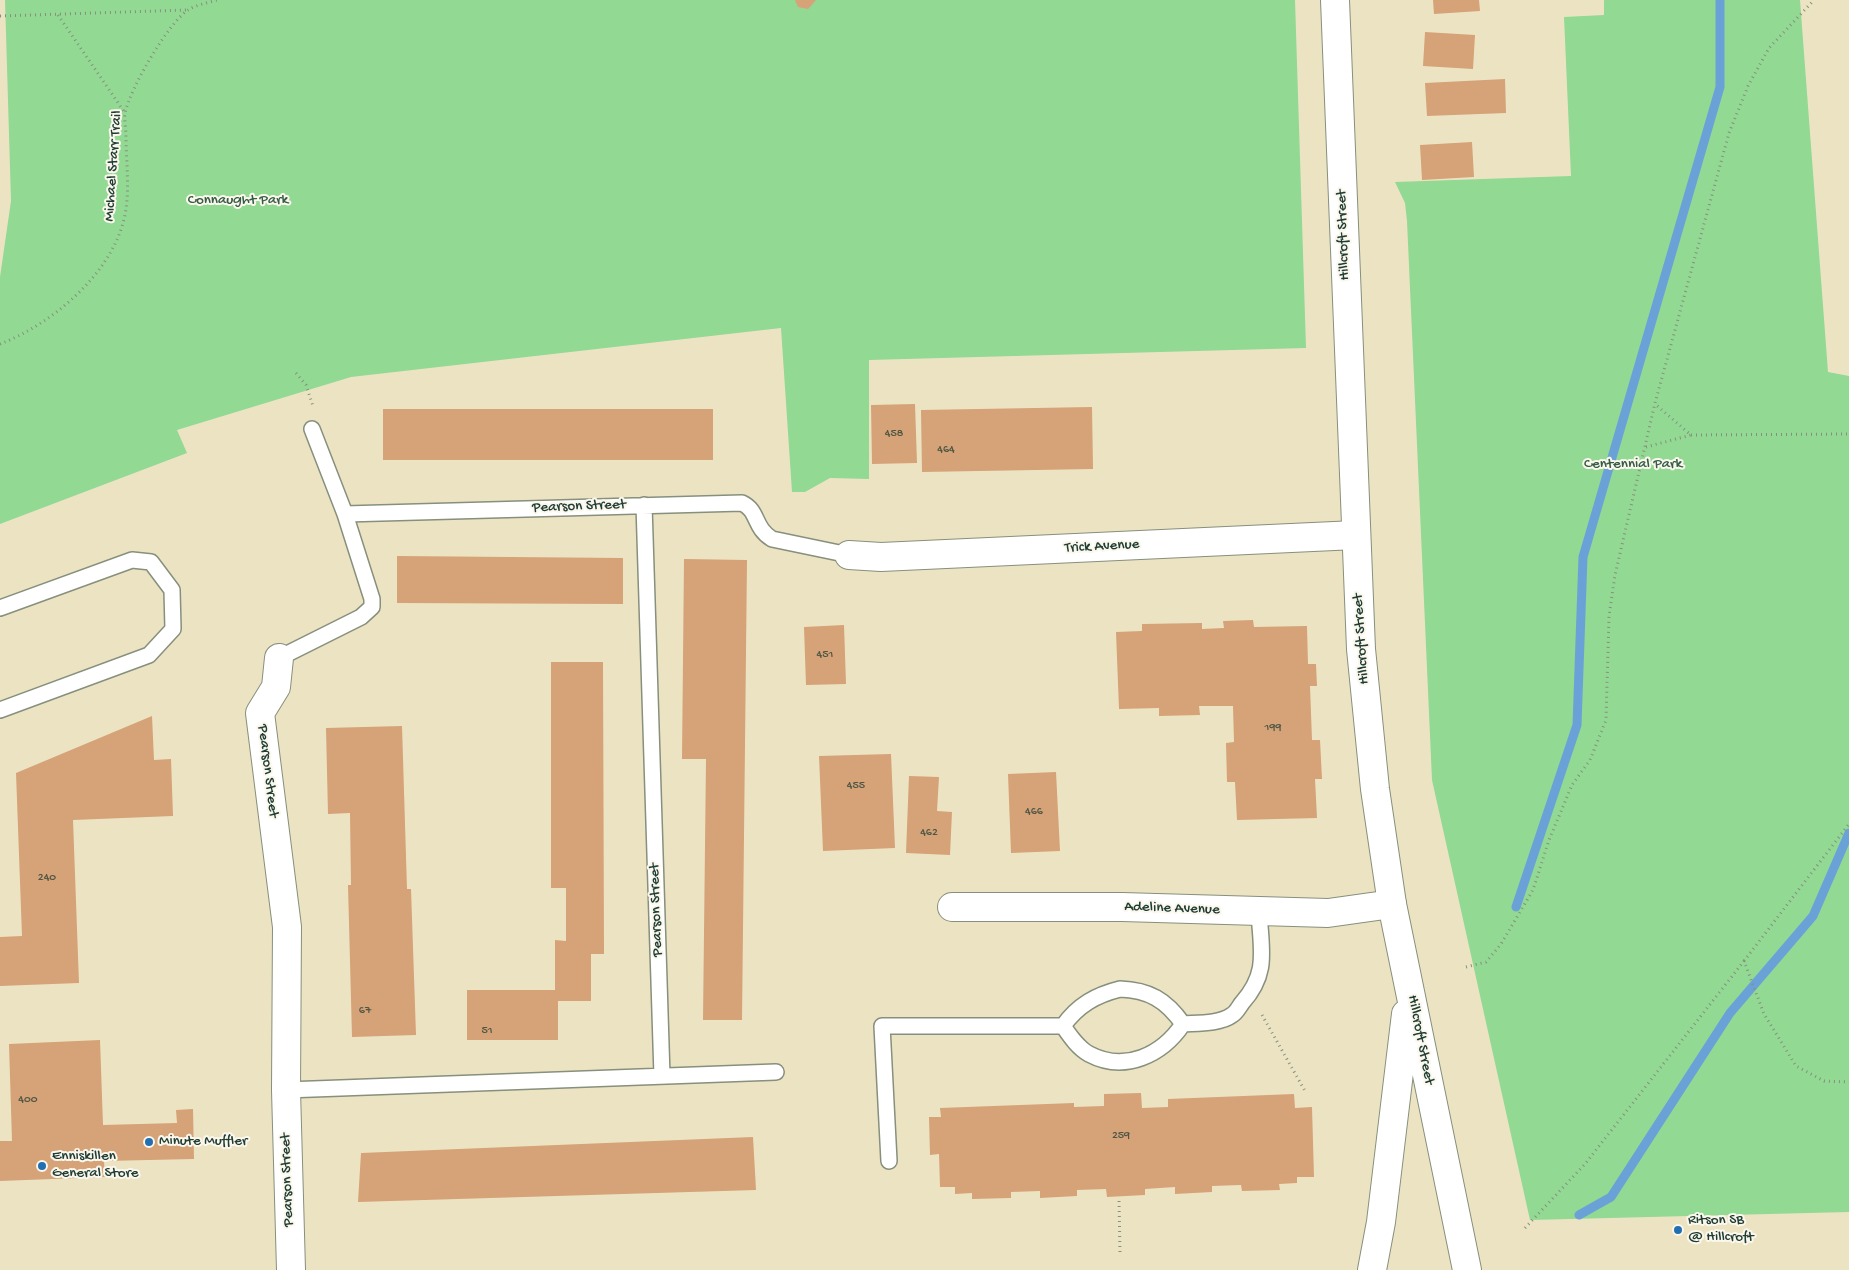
<!DOCTYPE html>
<style>
body{margin:0}
canvas{display:block;background:#ece3c3}
</style>
<canvas width="1849" height="1270"></canvas>
<script>
const context = document.querySelector('canvas').getContext('2d');
context.lineJoin = 'round';
function fillPath(path, color) { context.fillStyle = color; context.fill(path, 'evenodd'); }
function strokePath(path, color, width, dash) { context.strokeStyle = color; context.lineWidth = width; context.lineCap = dash ? 'butt' : 'round'; context.setLineDash(dash || []); context.stroke(path); }
function drawText(font, color, halo, rows, align = 'center') {
  context.font = font + ' "Gochi Hand",sans-serif'; context.lineWidth = 4; context.setLineDash([]); context.textBaseline = 'middle'; context.strokeStyle = halo; context.fillStyle = color; for (const [text, x, y, turn = 0] of rows) {
    context.save(); context.translate(x, y); context.rotate((+turn || 0) * Math.PI / 180); context.textAlign = isNaN(turn) ? turn : align; if (halo) context.strokeText(text, 0, 0); context.fillText(text, 0, 0); context.restore();
  }
}
fillPath(new Path2D(`
 M5,0H1295L1306,348L869,360V479L830,478L805,492H792L781,328L351,377L177,430L187,453L0,524V277L11,201Z
 M1604,0H1800L1828,372L1849,376V1212L1530,1220L1432,780L1407,221L1405,203L1395,182L1571,176L1564,17L1604,15Z`), '#92d993');
strokePath(new Path2D(`
 M1516,907L1577,725L1583,557L1720,87V0
 M1579,1215L1611,1197L1730,1013L1813,916L1849,833`), '#6aa2d8', 9);
fillPath(new Path2D(`
 M795,0H816L808,9L798,7Z
 M1433,0H1479L1480,11L1434,14Z
 M1425,32L1475,35L1473,69L1423,66Z
 M1505,79L1506,113L1427,116L1425,83Z
 M1472,142L1474,177L1422,180L1420,145Z
 M915,404L917,463L872,464L871,405Z
 M1092,407L1093,469L922,472L921,410Z
 M383,409H713V460H383Z
 M397,556L623,558V604L397,603Z
 M684,559L747,560L742,1020H703L706,759H682Z
 M1253,620L1254,627L1307,626L1308,664H1316L1317,686H1310L1312,740H1320L1322,779H1315L1317,818L1237,820L1235,782H1227L1226,743L1234,742L1233,706H1199L1200,715L1159,716V708L1119,709L1116,632L1142,631V624L1202,623V629L1224,628L1223,621Z
 M844,625L846,684L806,685L804,627Z
 M551,662H603L604,954H591V1001H558V1040H467V990H555V940L566,941V888H551Z
 M152,716L154,760L171,759L173,816L73,820L79,983L0,986V937L22,936L16,773Z
 M402,726L407,889H411L416,1035L352,1037L348,885H351L350,813L328,814L326,728Z
 M891,754L895,848L823,851L819,756Z
 M1056,772L1060,851L1011,853L1008,774Z
 M909,776L939,777L937,811L952,812L950,855L906,853Z
 M100,1040L103,1125L177,1123L176,1110L193,1109L194,1159L104,1161L105,1177L0,1181V1141H12L9,1044Z
 M1141,1093L1142,1108L1168,1107V1099L1294,1094L1295,1108L1312,1107L1314,1177H1297V1183L1279,1184L1280,1190L1242,1191L1241,1185L1212,1186V1192L1175,1194V1187L1145,1189V1195L1107,1197L1106,1189L1077,1190V1196L1040,1198V1191L1011,1192V1198L972,1199V1193L955,1194V1187H940L939,1154L930,1155L929,1117H941L940,1108L1074,1103V1107L1104,1106V1094Z
 M753,1137L756,1190L358,1202L361,1153Z`), '#d6a277');
const lane = new Path2D(`
 M312,429L345,514
 M644,505L662,1076
 M0,608L132,560L151,562L172,590L173,629L149,655L0,710
 M279,658L361,617L372,607V599L345,514L742,503C759,511 753,527 772,539L849,555
 M1120,989C1149,990 1166,1000 1183,1024C1162,1055 1125,1073 1089,1054C1078,1048 1070,1036 1063,1026C1078,1005 1096,995 1120,989Z
 M1183,1024C1197,1023 1220,1024 1232,1015C1236,1013 1239,1007 1242,1003C1269,973 1261,950 1259,912
 M286,1090L776,1072
 M889,1161L882,1026H1063`);
const street = new Path2D(`
 M849,555L881,557L1356,535
 M279,658L276,687L260,713L287,927L286,1090L291,1270
 M952,907H1122L1328,913L1392,904`);
const secondary = new Path2D(`
 M1335,0L1361,649L1375,789L1392,904L1467,1270
 M1372,1270L1381,1222L1406,1014`);
strokePath(lane, '#86907c', 18);
strokePath(street, '#86907c', 30);
strokePath(secondary, '#86907c', 30);
strokePath(new Path2D(`
 M58,15L125,113
 M0,16L187,10
 M0,344C50,325 108,277 123,223C131,196 126,163 126,136C126,129 124,120 125,113C130,89 168,23 188,10C195,5 208,3 217,0
 M296,373L306,385L313,406
 M1691,435L1849,434
 M1646,447L1691,435L1655,404
 M1744,961L1849,824
 M1466,967L1486,962L1501,944L1533,890L1549,840L1572,785L1590,760L1606,720L1609,616L1615,575L1655,403L1729,133L1748,86L1769,48L1814,0
 M1262,1015L1305,1091
 M1119,1201L1120,1253
 M1525,1228L1585,1164L1744,961L1764,1014L1796,1066L1824,1081L1849,1082`), '#86907c', 3, [1, 4]);
strokePath(lane, '#fff', 15);
strokePath(street, '#fff', 28);
strokePath(secondary, '#fff', 28);
for (const [x, y, r, color] of [
 [149,1142,5,"#1f6fb2"],
 [42,1166,5,"#1f6fb2"],
 [1678,1230,5,"#1f6fb2"]
]) { const dot = new Path2D(); dot.arc(x, y, r, 0, 2 * Math.PI); context.fillStyle = color; context.fill(dot); strokePath(dot, '#fbf7ec', 2); }
drawText('12px', '#4d5645', null, [
 ["458",894,434],
 ["464",946,450],
 ["451",825,655],
 ["199",1273,728],
 ["455",856,786],
 ["466",1034,812],
 ["462",929,833],
 ["240",47,878],
 ["67",365,1011],
 ["51",487,1031],
 ["400",28,1100],
 ["259",1121,1136]
]);
drawText('15px', '#1f3d34', '#fbf7ec', [
 ["Michael Starr Trail",114,166,-86],
 ["Hillcroft Street",1344,235,-92],
 ["Pearson Street",579,507,-2],
 ["Trick Avenue",1102,547,-3],
 ["Hillcroft Street",1362,639,-94],
 ["Pearson Street",267,771,83],
 ["Adeline Avenue",1172,909,2],
 ["Pearson Street",657,910,-92],
 ["Hillcroft Street",1420,1040,79],
 ["Pearson Street",288,1180,-92]
]);
drawText('15px', '#365c47', '#fbf7ec', [
 ["Connaught Park",238,201],
 ["Centennial Park",1633,465]
]);
drawText('15px', '#1f3d34', '#fbf7ec', [
 ["Minute Muffler",159,1142],
 ["Enniskillen",52,1157],
 ["General Store",52,1174],
 ["Ritson SB",1688,1221],
 ["@ Hillcroft",1688,1238]
], 'left');
</script>
